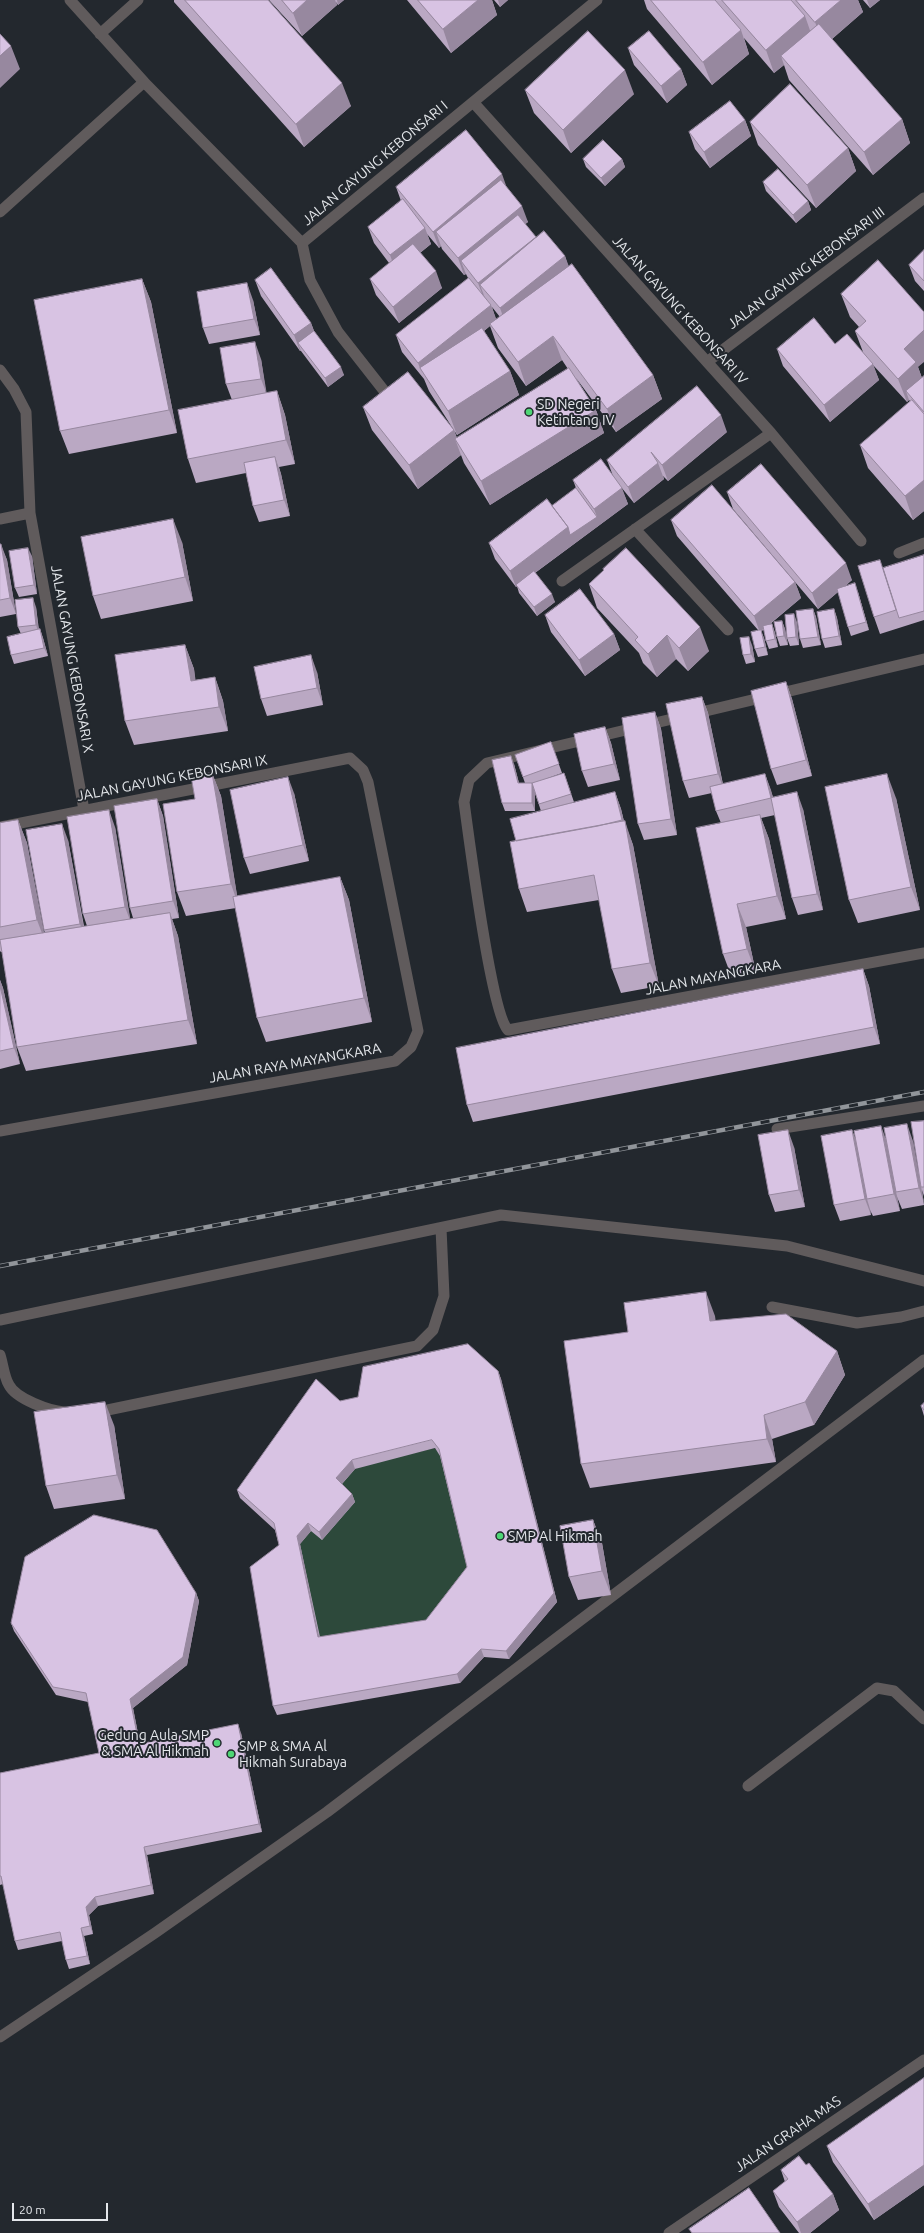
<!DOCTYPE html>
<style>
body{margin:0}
#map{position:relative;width:924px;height:2233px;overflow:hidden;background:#23282e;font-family:Ubuntu,sans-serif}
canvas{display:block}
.scale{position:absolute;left:12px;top:2203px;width:96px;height:18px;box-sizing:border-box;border:2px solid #e4e7eb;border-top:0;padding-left:5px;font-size:12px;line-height:14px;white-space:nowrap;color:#e4e7eb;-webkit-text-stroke:3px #23282e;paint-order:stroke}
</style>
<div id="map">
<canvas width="924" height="2233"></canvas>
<div class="scale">20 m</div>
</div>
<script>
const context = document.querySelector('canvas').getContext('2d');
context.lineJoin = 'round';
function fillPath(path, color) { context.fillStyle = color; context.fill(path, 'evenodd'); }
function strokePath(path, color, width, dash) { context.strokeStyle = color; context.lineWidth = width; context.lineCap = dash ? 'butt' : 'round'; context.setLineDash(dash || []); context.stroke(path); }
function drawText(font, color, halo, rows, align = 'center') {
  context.font = font + ' Ubuntu,sans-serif'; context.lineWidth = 4; context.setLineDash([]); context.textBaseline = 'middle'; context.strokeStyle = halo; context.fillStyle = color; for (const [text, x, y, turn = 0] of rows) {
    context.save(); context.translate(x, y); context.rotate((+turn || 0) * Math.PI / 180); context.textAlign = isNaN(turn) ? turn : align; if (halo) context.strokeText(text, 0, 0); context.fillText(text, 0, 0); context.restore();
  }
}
fillPath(new Path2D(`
 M435,1448L442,1458L470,1576L429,1628L321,1646L300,1544C319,1523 332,1486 354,1470C363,1463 421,1452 435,1448Z`), '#2d493b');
strokePath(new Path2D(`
 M772,1307L857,1323L901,1317L924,1311
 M0,1320L501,1215L787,1246L924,1281
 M0,1355C3,1364 4,1377 9,1385C16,1399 50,1411 64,1412
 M93,1413L417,1346L433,1330L444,1296L441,1228
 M0,2037L155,1933L327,1812L924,1360`), '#605b5c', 11);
strokePath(new Path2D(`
 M70,0L144,82L302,243L597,0
 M100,34L138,0
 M473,102L771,433L861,541
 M0,212L144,82
 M302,243L310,280L338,332L385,392
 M707,362L924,198
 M0,370L14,389L26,412L30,513L84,810
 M0,519L30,513
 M635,529L728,630
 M899,553L924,543
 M562,581L771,433
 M924,659L487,763L469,780L464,802C469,837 491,1013 508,1030L924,953
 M0,827L350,758L363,770L368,782L418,1031L411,1047L395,1061L0,1131
 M777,1129L924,1106
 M748,1786L877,1688L894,1691L924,1719
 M669,2233L924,2060`), '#605b5c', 11);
const rail = new Path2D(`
 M0,1266L924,1092`);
strokePath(rail, '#91959a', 4.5);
strokePath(rail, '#23282e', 3, [9]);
fillPath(new Path2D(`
 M174,0H268L351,106L304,147L174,2Z
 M269,0H344L338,5L336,2L337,5L302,36Z
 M407,0H492L497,15L451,53Z
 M494,0H508L500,7Z
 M644,0H858L863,12L832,39L902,119L910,143L873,175L789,80L784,65L774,73L744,38L749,54L712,85L647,9Z
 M863,0H880L870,8Z
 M628,48L681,69L687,85L667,103L634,65Z
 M525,90L634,94L571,153L534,113Z
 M745,120L751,136L710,168L695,149L689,132Z
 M750,122L848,148L856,171L816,208L758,145Z
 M583,159H622L625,167L605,186L586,167Z
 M763,182L808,201L811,210L796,223L766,191Z
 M396,187L507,188L528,222L525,224L536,238L565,256L568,266L653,375L662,399L616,432L576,378L596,410L604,433L490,505L464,463L461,455L418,489L372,430L363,407L454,430L457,438L568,369L562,360L526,386L498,348L490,326L484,331L510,371L519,395L457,435L429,391L424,379L402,352L396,335L468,278L466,274L464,275L442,249L441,246L439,248L427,234L431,244L420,253L442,288L399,323L376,295L370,279L389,263L374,243L368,227L401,201ZM492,307L500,317L496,320Z
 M924,250V291L915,281L909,265Z
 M142,279L151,302L177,433L69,454L60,431Z
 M255,280L311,323L314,331L344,375L328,387L301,351H300L261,296Z
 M841,294L918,367L922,378L924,376V511L913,520L868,468L860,445L910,401L909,400L907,402L873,365L879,380L830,422L783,366L777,349L835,344L863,352L855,331L859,327L850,317Z
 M253,300L260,335L209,344L203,328Z
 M261,359L266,393L277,391L285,415L295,464L279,467L281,474L290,516L259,522L253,506L246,473L196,483L188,459L232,400L226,384Z
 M727,432L668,481L663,476L664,479L634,503L621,487L628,504L535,573L555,602L537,616L519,593L517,586L516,587L495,559L489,543L552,506L576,488L573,480L613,476L607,460Z
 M727,492L852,580L844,587L858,592L869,630L851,636L848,627L838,592L818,609L733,509Z
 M671,520L795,582L801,598L769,625L772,624L775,633L778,647L769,649L766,641L764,630L761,631L764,638L768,655L758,657L755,649L758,630L677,536Z
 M182,542L193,601L101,619L93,596Z
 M0,544L7,560L16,614L0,617Z
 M924,555V620L880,634L874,617Z
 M32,556L37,594L19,597L15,588Z
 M603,569L709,651L688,671L676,659L657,677L643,663L639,653L597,608L589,584L604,570Z
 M36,607L39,630L40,629L43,638L48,656L14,664L11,655L21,634L18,627Z
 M813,609L816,617L821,645L803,648L800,639Z
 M834,609L837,618L842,645L825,648L822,639Z
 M545,615L614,634L620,650L585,676L551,632Z
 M782,621L785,629L788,645L780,646L777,637Z
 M797,622L799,645L790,646L787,638Z
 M185,645L194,669L195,680L215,677L223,701L228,731L134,745L125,721Z
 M752,645L755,662L746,664L743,655Z
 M317,672L323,705L267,716L261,699Z
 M786,682L792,699L812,776L777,785L771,769Z
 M702,697L708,713L723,784L765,774L773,797L803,809L823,910L798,915L792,898L775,815L761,818L769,839L786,919L746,927L756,973L732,978L723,954L721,823L716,811L712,793L689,798L683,781Z
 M655,712L661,729L677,835L644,840L638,824Z
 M605,727L611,743L620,780L588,787L582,771Z
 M551,742L562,773L537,782L564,773L574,802L570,804L615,792L621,809L624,821L633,845L659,986L621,993L612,969L599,900L527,912L519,889L516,841L541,811L535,793V811H505L502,803L514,764L519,783H525L515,755Z
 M212,773L221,796L237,896L340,877L349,900L372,1022L266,1042L257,1018L236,908L186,916L177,892L195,799Z
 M294,793L309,861L250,874L244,858Z
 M896,798L920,910L858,923L849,900Z
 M157,799L163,816L179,918L172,919L178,936L197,1044L26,1071L17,1047L2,952H1L0,951V823L18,820L27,843L44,933H45L44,930L68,840L84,926H87L83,914L115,827L130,919L133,918L130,908Z
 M863,969L869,986L880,1044L473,1122L467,1105Z
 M0,980L3,988L20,1064L0,1069Z
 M924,1121V1196L922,1190L924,1205L902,1209L897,1197L900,1211L873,1216L870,1210L871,1215L840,1221L834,1205L852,1130L855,1138H885L913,1141L918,1172Z
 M794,1147L805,1207L775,1212L769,1195Z
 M715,1316V1321L837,1351L845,1375L814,1425L772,1439L776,1462L590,1488L581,1464L628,1332Z
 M498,1371L501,1379L557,1602L509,1659L484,1657L460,1683L277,1715L273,1706L279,1545L275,1530L240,1498L237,1490L340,1401ZM435,1448L440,1456L467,1567L426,1620L320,1637L300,1544L311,1531L322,1540L355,1502L352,1494L342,1484L355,1469Z
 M924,1403V1416L921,1406Z
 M114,1425L125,1499L54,1509L46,1486Z
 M593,1520L602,1543L611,1595L578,1600L569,1577Z
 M196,1593L199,1601L187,1665L133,1708L140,1744L241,1733L262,1832L147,1855L154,1894L98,1906L89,1915L93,1934L84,1936L90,1964L69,1969L66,1960L62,1941L18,1950L15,1941L3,1884L0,1885V1773L99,1753L88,1702L56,1695L14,1631L11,1623Z
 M924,2078V2185L874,2220L833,2162L827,2146Z
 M781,2170L833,2194L839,2210L810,2233H799L779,2207L773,2191L785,2182Z`), '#baa8c3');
fillPath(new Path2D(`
 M307,0H335L337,5L302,36L293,13Z
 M337,0H344L338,5Z
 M478,0H492L497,15L451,53L443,29Z
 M498,0H508L500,7Z
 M841,0H858L863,12L824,46L815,22Z
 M867,0H880L870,8Z
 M805,16L813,39L781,56L784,65L774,73L766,50Z
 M741,30L749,54L712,85L703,62Z
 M11,46L20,69L0,88V56Z
 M681,69L687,85L667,103L661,86Z
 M625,70L634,94L571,153L563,130Z
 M342,83L351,106L304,147L296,124Z
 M902,119L910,143L873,175L864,152Z
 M745,120L751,136L710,168L704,152Z
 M848,148L856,171L816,208L807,185Z
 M622,159L625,167L605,186L601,178Z
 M502,174L508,191L436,232L441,246L439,248L433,232Z
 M808,201L811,210L796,223L793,215Z
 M522,206L528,222L469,271L461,261L466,274L464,275L458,258Z
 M425,228L431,244L396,272L390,255Z
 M536,237L542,253L480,285L485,298L484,299L478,283Z
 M565,256L571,272L506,325L500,308Z
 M436,271L442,288L399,323L393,307Z
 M142,279L151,302L177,433L169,410Z
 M247,283L253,300L260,335L254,319Z
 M491,305L497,321L490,324V326L427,377L420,368L424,379L418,363Z
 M311,323L317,339L298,343L301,351H300L294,335Z
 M924,330V362L918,367L924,384L906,391L909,400L907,402L898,379L904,349Z
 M553,336L562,360L526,386L518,362Z
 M255,342L261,359L267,395L261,379Z
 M873,364L879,380L830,422L824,405Z
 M341,367L344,375L328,387L325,378Z
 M510,371L519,395L457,435L448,411Z
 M653,375L662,399L616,432L607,409Z
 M277,391L285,415L295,464L286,440Z
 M596,410L604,433L490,505L481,481Z
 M721,415L727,432L668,481L662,465Z
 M454,430L460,447L455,439L461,455L418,489L409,465Z
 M275,457L281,474L290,516L284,500Z
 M658,463L664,479L634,503L628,487Z
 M924,480V511L913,520L905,496Z
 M622,488L628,504L517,586L516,585L517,586L516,587L510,571L568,527L597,517L594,509Z
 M173,519L182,542L193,601L185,577Z
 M1,544L7,560L16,614L10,598Z
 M28,548L32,556L37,594L34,585Z
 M846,563L852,580L818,609L812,593Z
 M795,582L801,598L761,631L764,638L768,655L754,616Z
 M855,583L858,592L869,630L866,622Z
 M552,594L555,602L537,616L534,607Z
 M33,598L36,607L39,634L36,625Z
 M813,609L816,617L821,645L818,637Z
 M834,609L837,618L842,645L839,636Z
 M794,614L797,622L799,645L796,637Z
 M782,621L785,629L788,645L784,636Z
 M772,624L775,633L778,647L775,639Z
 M700,627L709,651L688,671L679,648Z
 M40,629L43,638L48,656L44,648Z
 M614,634L620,650L585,676L579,660Z
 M667,635L676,659L657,677L648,654Z
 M749,637L752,645L755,662L751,654Z
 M185,645L194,669L199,704L191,681Z
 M311,655L317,672L323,705L317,688Z
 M215,677L223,701L228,731L219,707Z
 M786,682L792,699L812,776L806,760Z
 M702,697L708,713L724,790L718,774Z
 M655,712L661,729L677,835L671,819Z
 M605,727L611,743L620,780L614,764Z
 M511,756L514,764L521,791L518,783Z
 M212,773L221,796L239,907L231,884Z
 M765,774L771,790L777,814L771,798Z
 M887,774L896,798L920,910L911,887Z
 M288,777L294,793L309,861L303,845Z
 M532,783L535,792V811L532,803Z
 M615,792L621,809L626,831L625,821L633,845L659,986L650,963L627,835L622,820Z
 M797,792L803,809L823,910L817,894Z
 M157,799L163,816L179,918L173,901Z
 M109,810L115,827L131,923L125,907Z
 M760,815L769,839L786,919L777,896Z
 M18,820L27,843L46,944L37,920Z
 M62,824L68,840L86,940L80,924Z
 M340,877L349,900L372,1022L364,998Z
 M737,904L746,927L756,973L747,949Z
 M170,913L178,936L197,1044L188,1020Z
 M863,969L869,986L880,1044L874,1027Z
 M0,980L3,988L20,1064L14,1048L0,986Z
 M907,1124L913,1141L924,1203L919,1188Z
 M881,1126L887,1142L896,1192L897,1196L900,1211L894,1194Z
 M788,1130L794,1147L805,1207L799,1190Z
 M852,1130L858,1146L867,1199L870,1209L871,1215L865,1199Z
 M706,1292L715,1316L719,1345L710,1321Z
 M837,1351L845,1375L814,1425L805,1402Z
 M498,1371L501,1379L557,1602L509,1659L506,1651Z
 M105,1402L114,1425L125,1499L117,1475Z
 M764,1415L772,1439L776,1462L767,1439Z
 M352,1460L355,1469L339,1487L336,1478Z
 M352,1494L355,1502L322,1540L319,1532Z
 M593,1520L602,1543L611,1595L602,1571Z
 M308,1523L311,1531L300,1544L321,1646L318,1637L297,1536Z
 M196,1593L199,1601L187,1665L133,1708L142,1753L139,1744L130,1699Z
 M481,1649L484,1657L460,1683L457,1674Z
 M238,1724L241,1733L262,1832L259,1824Z
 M144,1847L147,1855L154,1894L151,1885Z
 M95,1897L98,1906L89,1915L93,1934L90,1926L86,1907Z
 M81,1928L84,1936L90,1964L87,1956Z
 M924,2165V2185L874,2220L868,2204Z
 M833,2194L839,2210L810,2233H801L797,2222Z`), '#97889f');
const building = new Path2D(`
 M185,0H268L342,83L296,124Z
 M282,0H307L293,13Z
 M418,0H478L443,29Z
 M651,0H715L741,30L703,62Z
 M722,0H791L805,16L766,50Z
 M796,0H841L815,22Z
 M819,24L902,119L864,152L781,56Z
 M588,31L625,70L563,130L525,90Z
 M649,31L681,69L661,86L628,48Z
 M0,34L11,46L0,56Z
 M790,84L848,148L807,185L750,122Z
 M730,101L745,120L704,152L689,132Z
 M466,130L502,174L433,232L396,187Z
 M603,140L622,159L601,178L583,159Z
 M778,169L808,201L793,215L763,182Z
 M501,180L522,206L458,258L436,232Z
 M403,199L425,228L390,255L368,227Z
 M518,215L536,237L478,283L461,261Z
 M544,231L565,256L500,308L480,285Z
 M413,244L436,271L393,307L370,279Z
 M924,250V281L909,265Z
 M878,260L924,312V330L904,349L916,362L898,379L855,331L866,321L841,294Z
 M572,264L653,375L607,409L553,336L518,362L490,324Z
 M271,268L311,323L294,335L255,280Z
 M469,278L491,305L418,363L396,335Z
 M142,279L169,410L60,431L34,300Z
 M247,283L254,319L203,328L197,292Z
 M814,318L835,344L847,334L873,364L824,405L777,349Z
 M482,328L510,371L448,411L420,368Z
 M314,331L341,367L325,378L298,343Z
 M255,342L261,379L226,384L220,348Z
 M569,368L596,410L481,481L455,439Z
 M408,372L454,430L409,465L363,407Z
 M924,376V412L906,391Z
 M697,386L721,415L662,465L651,452L658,463L628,487L607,460Z
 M277,391L286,440L188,459L178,410Z
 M912,400L924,414V480L905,496L860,445Z
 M275,457L284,500L253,506L244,463Z
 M601,459L622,488L594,509L573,480Z
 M761,464L846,563L812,593L727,492Z
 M712,485L795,582L754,616L671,520Z
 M576,488L597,517L570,535L568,527L552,506Z
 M547,499L568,527L510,571L489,543Z
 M173,519L185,577L93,596L81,537Z
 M0,544H1L10,598L0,600Z
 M28,548L34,585L15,588L9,551Z
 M626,548L700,627L679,648L667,635L648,654L635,640L638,637L589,584L604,570L603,569Z
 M924,555V611L899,618L883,568Z
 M880,560L896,610L874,617L858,566Z
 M534,571L552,594L534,607L516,585Z
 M855,583L866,622L848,627L837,589Z
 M580,589L614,634L579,660L545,615Z
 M33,598L36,625L18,627L15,600Z
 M813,609L818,637L800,639L796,611Z
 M834,609L839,636L822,639L817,612Z
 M794,614L796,637L787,638L785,615Z
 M782,621L784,636L777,637L774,622Z
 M772,624L775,639L766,641L763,626Z
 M40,629L44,648L11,655L7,637Z
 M761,630L765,647L755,649L751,632Z
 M749,637L751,654L743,655L740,638Z
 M185,645L191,681L215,677L219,707L125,721L115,655Z
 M311,655L317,688L261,699L254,667Z
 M786,682L806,760L771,769L751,691Z
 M702,697L718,774L683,781L666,704Z
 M655,712L671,819L638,824L622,718Z
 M605,727L614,764L582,771L574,734Z
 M551,742L559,764L523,777L515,755Z
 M511,756L518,783H532L564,773L571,794L539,804L532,783V803H502L492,760Z
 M212,773L231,884L177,892L163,804L195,799L191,776Z
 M765,774L771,798L716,811L710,787Z
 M887,774L911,887L849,900L825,787Z
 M288,777L303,845L244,858L230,790Z
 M615,792L622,820L598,826L516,841L510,819Z
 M797,792L817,894L792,898L771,798Z
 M157,799L173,901L130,908L114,806Z
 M109,810L125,907L83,914L67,817Z
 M760,815L777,896L737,904L747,949L723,954L696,828Z
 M18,820L37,920L0,927V823Z
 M625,821L650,963L612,969L594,875L519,889L510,842Z
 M62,824L80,924L44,930L26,830Z
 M340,877L364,998L257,1018L233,897Z
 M170,913L188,1020L17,1047L0,940Z
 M863,969L874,1027L467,1105L456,1048Z
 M0,986L14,1048L0,1051Z
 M924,1121V1187H921L911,1122Z
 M907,1124L919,1188L896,1192L884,1128Z
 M881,1126L894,1194L867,1199L854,1131Z
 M788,1130L799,1190L769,1195L758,1135Z
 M852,1130L865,1199L834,1205L821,1136Z
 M706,1292L710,1321L786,1314L837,1351L805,1402L764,1415L767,1439L581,1464L564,1341L628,1332L624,1303Z
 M468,1344L498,1371L554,1593L506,1651L481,1649L457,1674L273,1706L250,1567L279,1545L274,1523L237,1490L316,1379L340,1401L358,1397L363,1367ZM432,1440L439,1449L467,1567L426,1620L318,1637L297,1536L308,1523L319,1532L352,1494L336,1478L352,1460Z
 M105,1402L117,1475L46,1486L34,1412Z
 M924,1403V1410L921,1406Z
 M94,1515L157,1530L196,1593L183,1657L130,1699L139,1744L238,1724L259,1824L144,1847L151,1885L95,1897L86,1907L90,1926L81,1928L87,1956L66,1960L60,1932L15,1941L1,1876H0V1773L99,1753L86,1693L53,1687L11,1623L25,1557Z
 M593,1520L602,1571L569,1577L560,1526Z
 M924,2078V2165L868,2204L827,2146Z
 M799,2156L806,2165L809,2163L833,2194L797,2222L773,2191L788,2179L781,2170Z
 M749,2188L780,2233H692L689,2229Z`);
fillPath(building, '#d8c3e3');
strokePath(building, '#97889f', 1);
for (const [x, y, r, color] of [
 [529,412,4,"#4ed675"],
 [500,1536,4,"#4ed675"],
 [217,1743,4,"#4ed675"],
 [231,1754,4,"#4ed675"]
]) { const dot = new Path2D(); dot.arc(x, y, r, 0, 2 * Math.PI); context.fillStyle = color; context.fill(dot); strokePath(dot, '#23282e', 1.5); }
drawText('14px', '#e4e7eb', '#23282e', [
 ["JALAN GAYUNG KEBONSARI I",375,163,-40],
 ["JALAN GAYUNG KEBONSARI III",806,268,-37],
 ["JALAN GAYUNG KEBONSARI IV",680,310,48],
 ["JALAN GAYUNG KEBONSARI X",72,659,80],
 ["JALAN GAYUNG KEBONSARI IX",172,778,-11],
 ["JALAN MAYANGKARA",713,977,-11],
 ["JALAN RAYA MAYANGKARA",295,1063,-10],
 ["JALAN GRAHA MAS",788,2134,-34]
]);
drawText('14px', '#e4e7eb', '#23282e', [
 ["SD Negeri",537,404],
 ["Ketintang IV",537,420],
 ["SMP Al Hikmah",508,1536],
 ["Gedung Aula SMP",209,1735,"right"],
 ["& SMA Al Hikmah",209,1751,"right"],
 ["SMP & SMA Al",239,1746],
 ["Hikmah Surabaya",239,1762]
], 'left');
</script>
